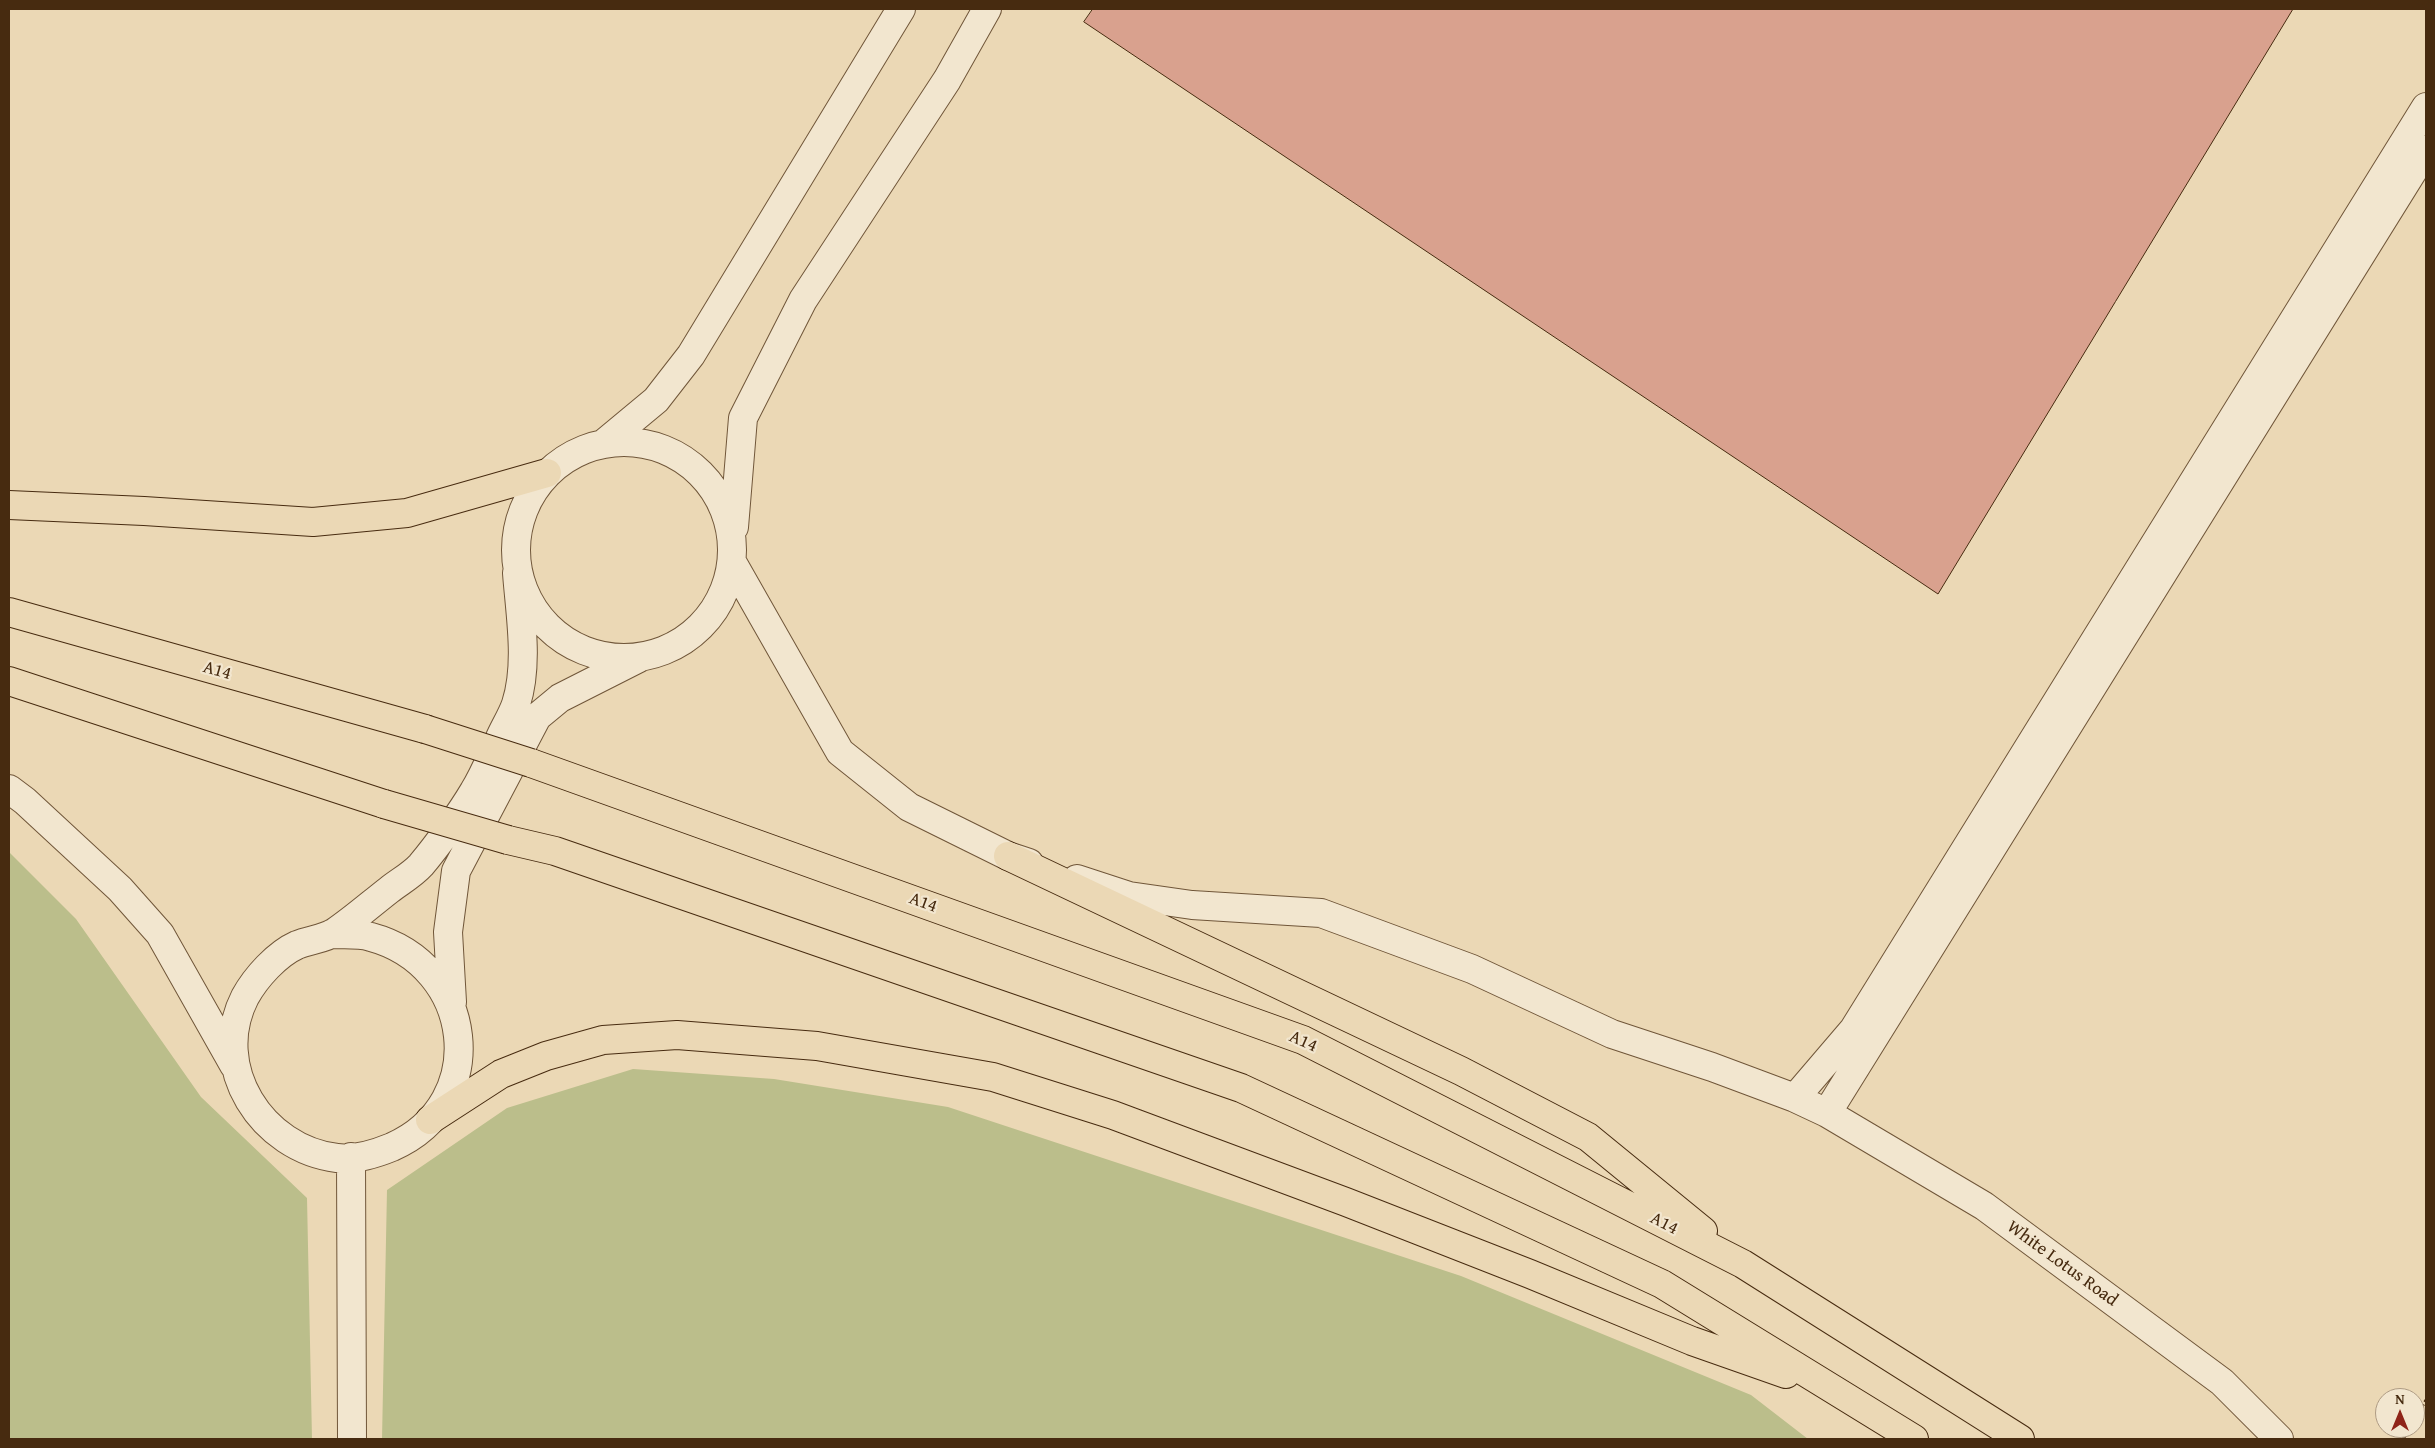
<!DOCTYPE html>
<style>
body{margin:0}
#map{position:relative;width:2435px;height:1448px;overflow:hidden;background:#ebd8b5;font-family:"Gentium Book Plus",serif}
canvas{display:block}
.frame{position:absolute;inset:0;border:10px solid #472b10;pointer-events:none}
.north{position:absolute;left:2375px;top:1388px;width:50px;height:50px;box-sizing:border-box;background:#f2e6cf;border:1px solid #ae9b83;border-radius:50%;rotate:0deg;font-size:14px;font-weight:700;line-height:20px;text-align:center;color:#472b10}
.north::after{content:'';display:block;margin:auto;width:18px;height:22px;background:#8f2418;clip-path:polygon(50% 0,100% 100%,50% 72%,0 100%)}
</style>
<div id="map">
<canvas width="2435" height="1448"></canvas>
<div class="frame"></div>
<div class="north">N</div>
</div>
<script>
const context = document.querySelector('canvas').getContext('2d');
context.lineJoin = 'round';
function fillPath(path, color) { context.fillStyle = color; context.fill(path, 'evenodd'); }
function strokePath(path, color, width, dash) { context.strokeStyle = color; context.lineWidth = width; context.lineCap = dash ? 'butt' : 'round'; context.setLineDash(dash || []); context.stroke(path); }
function drawText(font, color, halo, rows, align = 'center') {
  context.font = font + ' "Gentium Book Plus",serif'; context.lineWidth = 4.5; context.setLineDash([]); context.textBaseline = 'middle'; context.strokeStyle = halo; context.fillStyle = color; for (const [text, x, y, turn = 0] of rows) {
    context.save(); context.translate(x, y); context.rotate((+turn || 0) * Math.PI / 180); context.textAlign = isNaN(turn) ? turn : align; if (halo) context.strokeText(text, 0, 0); context.fillText(text, 0, 0); context.restore();
  }
}
fillPath(new Path2D(`
 M9,852L76,919L201,1097L307,1198L312,1439H9Z
 M633,1069L774,1079L948,1107L1461,1276L1751,1395L1808,1439H382L387,1190L507,1108Z`), '#bbbe8b');
const building = new Path2D(`
 M1093,9H2293L1938,594L1084,22Z`);
fillPath(building, '#d9a18e');
strokePath(building, '#472b10', 1);
const minor = new Path2D(`
 M516 550a108 108 0 1 1 216 0a108 108 0 1 1-216 0Z
 M603,444L656,400L691,355L901,9
 M734,527L743,418L803,300L947,80L987,9
 M732,562L840,752L909,807L1008,856L1029,863
 M9,789L25,801L120,889L160,934L234,1065
 M1077,879L1129,896L1192,905L1321,913L1472,969L1612,1034L1712,1067L1795,1098
 M331,934C344,935 359,933 371,937C475,965 492,1103 392,1147C375,1154 355,1160 337,1158C262,1149 209,1067 245,997C256,977 277,954 297,945C309,940 324,939 335,932C354,919 371,904 389,890C399,882 412,875 421,865C437,846 461,813 474,791C484,775 491,757 499,740C504,728 512,716 516,704C529,664 520,614 517,573
 M452,1002L448,932L456,871L537,717L560,698L639,658
 M1827,1113L2426,150
 M351,1157L352,1439
 M2279,1439L2222,1382L1984,1206L1827,1113L1795,1098L1854,1029L2426,107`);
const major = new Path2D(`
 M9,505L144,511L313,522L407,513L547,473
 M9,612L425,729
 M9,681L384,804
 M531,763L1303,1040L1743,1264L2020,1439
 M508,840L555,851L1241,1088L1662,1284L1914,1439
 M1008,856L1461,1071L1588,1137L1703,1231
 M430,1120L501,1074L546,1056L603,1040L677,1035L817,1046L993,1077L1113,1115L1346,1202L1530,1274L1692,1341L1786,1374`);
strokePath(minor, '#705639', 30);
strokePath(major, '#472b10', 30);
strokePath(new Path2D(`
 M2415,1419L2426,1400
 M2403,1439L2410,1428`), '#472b10', 3, [4, 2.5]);
strokePath(minor, '#f2e6cf', 28);
strokePath(major, '#ebd8b5', 28);
const majorBridge = new Path2D(`
 M425,729L531,763
 M384,804L508,840`);
strokePath(majorBridge, '#472b10', 30, []);
strokePath(majorBridge, '#ebd8b5', 28);
drawText('18px', '#472b10', '#f2e6cf', [
 ["A14",217,671,16],
 ["A14",923,903,20],
 ["A14",1303,1042,24],
 ["A14",1664,1224,27],
 ["White Lotus Road",2062,1264,36]
]);
</script>
